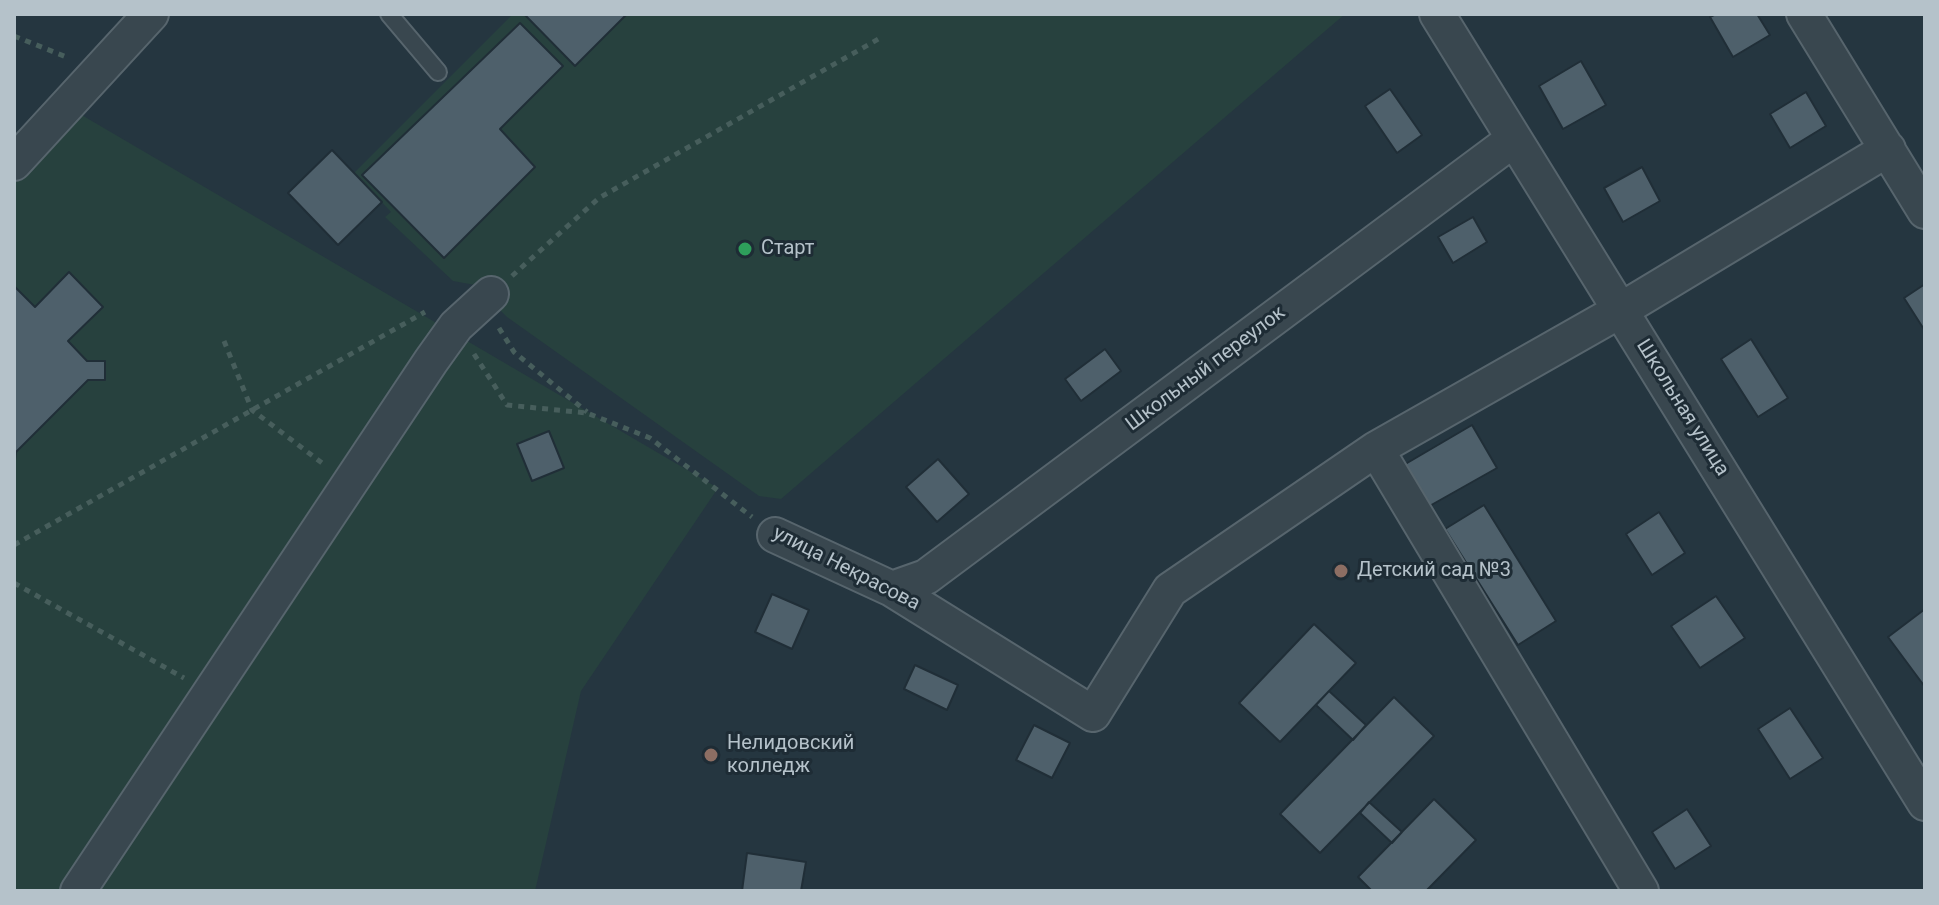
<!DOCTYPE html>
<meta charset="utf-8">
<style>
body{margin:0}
#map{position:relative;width:1939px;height:905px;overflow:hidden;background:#253640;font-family:Roboto,sans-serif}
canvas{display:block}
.frame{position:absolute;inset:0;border:16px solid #b5c2ca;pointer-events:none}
</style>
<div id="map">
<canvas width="1939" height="905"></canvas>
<div class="frame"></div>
</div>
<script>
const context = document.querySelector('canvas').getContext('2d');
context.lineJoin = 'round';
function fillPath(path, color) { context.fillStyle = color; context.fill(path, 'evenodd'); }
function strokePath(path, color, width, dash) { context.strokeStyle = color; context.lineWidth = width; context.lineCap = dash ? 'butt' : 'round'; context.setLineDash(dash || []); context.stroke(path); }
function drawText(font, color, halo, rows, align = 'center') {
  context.font = font + ' Roboto,sans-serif'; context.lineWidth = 6; context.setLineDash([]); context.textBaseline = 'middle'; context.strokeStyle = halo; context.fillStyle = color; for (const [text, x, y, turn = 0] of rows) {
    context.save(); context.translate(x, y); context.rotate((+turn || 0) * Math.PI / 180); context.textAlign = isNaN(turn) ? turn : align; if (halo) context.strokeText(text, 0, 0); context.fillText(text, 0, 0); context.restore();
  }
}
fillPath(new Path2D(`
 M513,14H1345L781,499L759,496L507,317L475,285L453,281L385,217L391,212L354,173Z
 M68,107L718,488L581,691L535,891H14V171Z`), '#27413e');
const building = new Path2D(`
 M524,14H627L575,66Z
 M1716,14H1757L1770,35L1733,57L1710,17Z
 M520,23L563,66L500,129L535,167L444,258L362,175Z
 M1581,61L1606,105L1563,129L1539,86Z
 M1390,89L1422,135L1397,153L1365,106Z
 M1806,92L1826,126L1790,148L1770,114Z
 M332,150L382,202L338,245L288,193Z
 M1642,167L1660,201L1623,222L1604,188Z
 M1473,217L1487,242L1453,263L1438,237Z
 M14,270V286L35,307L69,272L103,307L68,341L87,361H105V380H88L16,452L14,469Z
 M1925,284V331L1904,298Z
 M1751,339L1788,398L1758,417L1721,359Z
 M1105,349L1121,371L1081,401L1065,379Z
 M1472,425L1497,468L1426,508L1402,466Z
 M549,431L564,468L532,481L517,444Z
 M938,459L969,494L937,522L906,487Z
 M1484,505L1556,621L1518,645L1445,529Z
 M1659,512L1685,553L1652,575L1626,534Z
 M772,594L809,610L792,649L755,632Z
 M1716,596L1745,638L1700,668L1671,626Z
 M1925,609V687L1888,637Z
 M1314,624L1356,663L1280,742L1239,703Z
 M915,665L958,685L947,710L904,689Z
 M1329,691L1366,725L1353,740L1316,705Z
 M1394,697L1434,736L1320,853L1280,814Z
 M1790,708L1823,758L1790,779L1758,729Z
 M1034,725L1070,743L1052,778L1016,760Z
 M1434,799L1476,840L1426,891H1372L1358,877Z
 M1369,802L1402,832L1392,843L1360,813Z
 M1687,809L1711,846L1675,869L1652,832Z
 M747,853L806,862L801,891H742Z`);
fillPath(building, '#4e606b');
strokePath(building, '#202e37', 2);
const lane = new Path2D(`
 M389,14L438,72`);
const street = new Path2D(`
 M1437,14L1925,803
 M1804,14L1925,211
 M14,163L151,14
 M1376,449L1641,891
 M775,535L892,589L1093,714L1170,590L1376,449L1621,310L1888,149
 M892,589L926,577L1514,139
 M78,891L431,361L456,326L491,294`);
strokePath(lane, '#57656d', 20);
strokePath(street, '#57656d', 38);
strokePath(new Path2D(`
 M14,36L69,58
 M512,276L599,198L882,37
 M499,328L514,352L587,412
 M224,341L252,410L326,466
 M474,354L507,405L587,413L650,438L752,517
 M14,545L425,312
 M14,583L184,678`), '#475e5c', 5, [6, 6]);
strokePath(lane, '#39474f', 16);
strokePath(street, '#39474f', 34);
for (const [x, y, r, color] of [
 [745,249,8,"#2e9e5b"],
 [1341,571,8,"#8d6e63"],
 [711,755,8,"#8d6e63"]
]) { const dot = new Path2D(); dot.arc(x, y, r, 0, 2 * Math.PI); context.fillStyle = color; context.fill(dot); strokePath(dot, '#1e2c35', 3); }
drawText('20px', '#b5c2ca', '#1e2c35', [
 ["Старт",761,249],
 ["Детский сад №3",1357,571],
 ["Нелидовский",727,744],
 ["колледж",727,767]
], 'left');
drawText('20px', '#b5c2ca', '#1e2c35', [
 ["Школьный переулок",1206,369,-37],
 ["Школьная улица",1682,408,58],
 ["улица Некрасова",846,569,27]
]);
</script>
